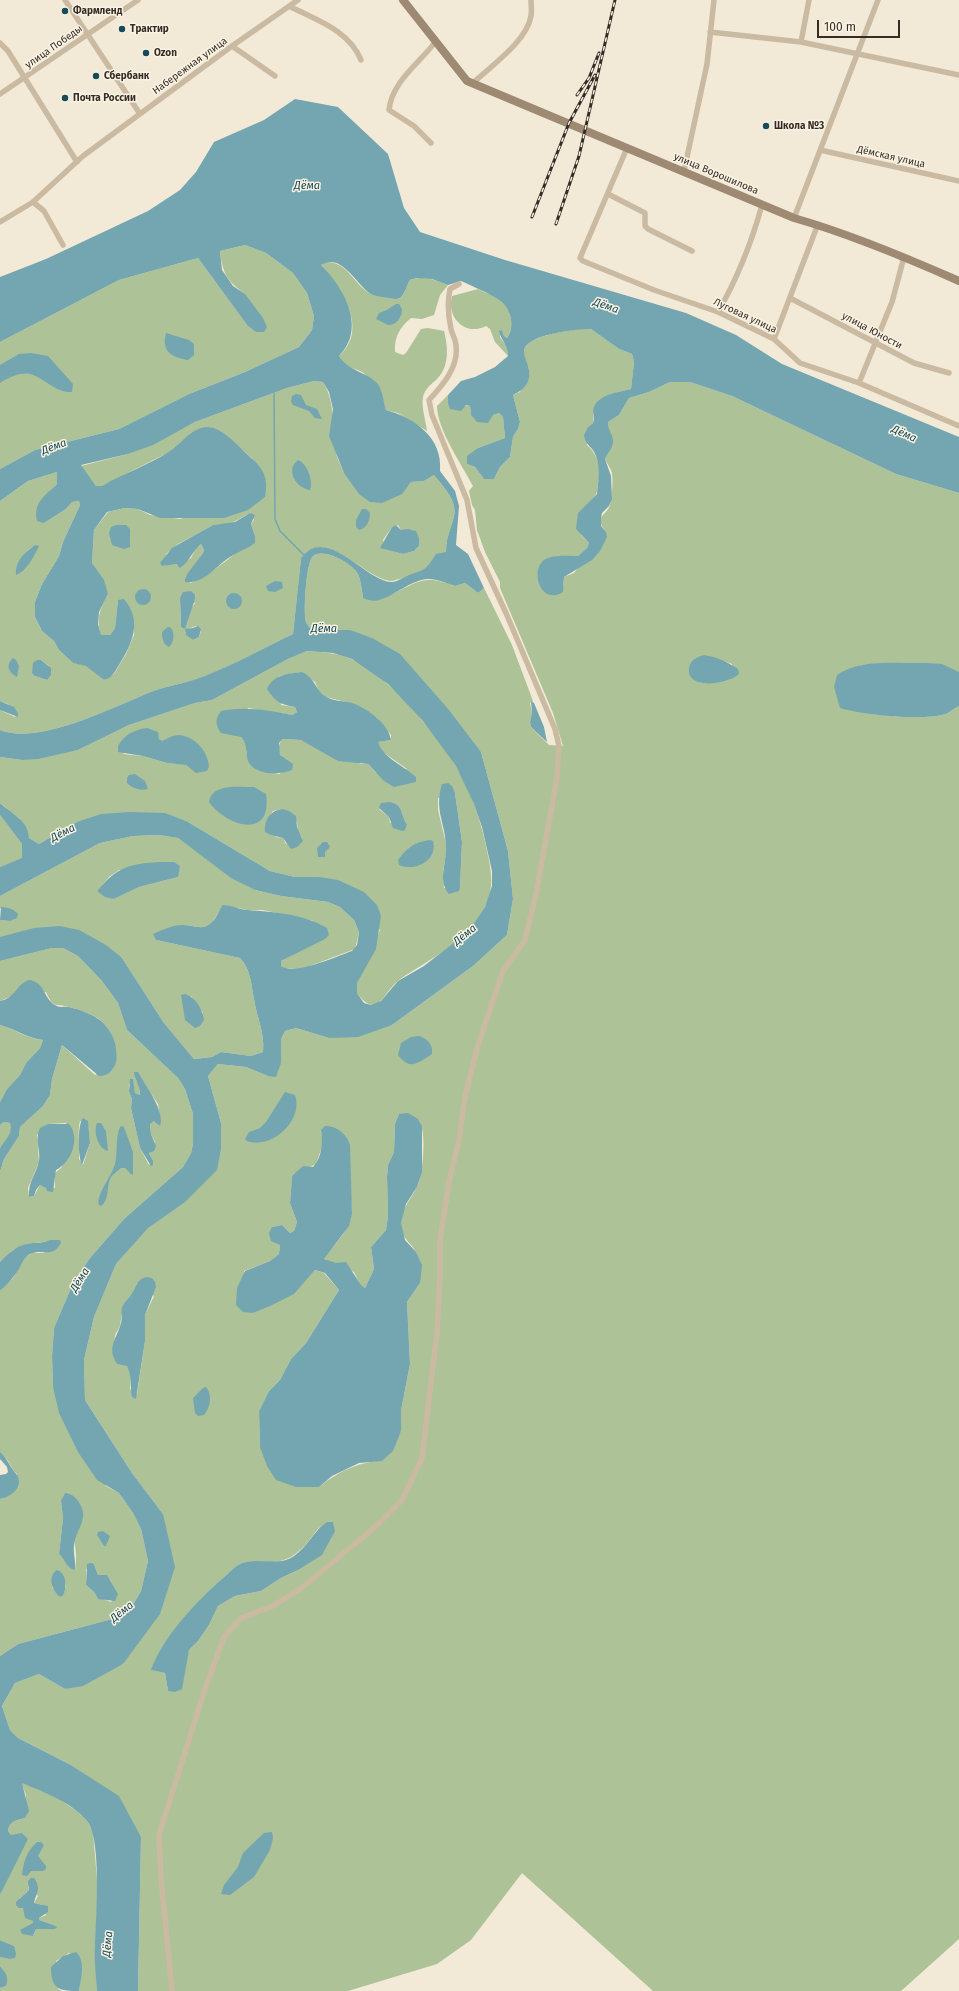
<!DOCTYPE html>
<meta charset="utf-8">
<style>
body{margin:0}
#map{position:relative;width:959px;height:1991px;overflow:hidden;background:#f2e9d6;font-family:"Fira Sans",sans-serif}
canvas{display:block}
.scale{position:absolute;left:817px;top:20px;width:83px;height:18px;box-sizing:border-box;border:2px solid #352c25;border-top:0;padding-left:5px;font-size:12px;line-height:14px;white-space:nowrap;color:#352c25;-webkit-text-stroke:3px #faf3e3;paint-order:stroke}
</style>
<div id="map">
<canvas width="959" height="1991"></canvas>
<div class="scale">100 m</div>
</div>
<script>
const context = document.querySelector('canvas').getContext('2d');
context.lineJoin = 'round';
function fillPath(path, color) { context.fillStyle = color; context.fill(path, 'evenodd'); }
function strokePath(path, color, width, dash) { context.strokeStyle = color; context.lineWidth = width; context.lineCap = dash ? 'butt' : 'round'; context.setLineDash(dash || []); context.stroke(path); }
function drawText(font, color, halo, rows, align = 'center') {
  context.font = font + ' "Fira Sans",sans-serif'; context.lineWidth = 3; context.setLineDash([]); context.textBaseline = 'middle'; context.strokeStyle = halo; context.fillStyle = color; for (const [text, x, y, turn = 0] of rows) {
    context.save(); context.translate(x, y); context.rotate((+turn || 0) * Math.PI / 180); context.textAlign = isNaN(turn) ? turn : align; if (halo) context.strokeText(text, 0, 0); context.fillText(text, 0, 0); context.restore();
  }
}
fillPath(new Path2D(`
 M245,245L266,253L293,273L307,293L314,316L312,330L299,347L245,372L189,394L119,429L35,450L0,469V342L119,280L198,258L247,325L245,294C226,280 223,274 220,251Z
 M325,262C349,261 353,285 371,294C377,297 384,297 390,298C394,299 398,300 401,297C405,293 407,285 410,280C424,275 435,280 448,285L440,295L434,315L422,319L411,318C400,327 394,337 395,352L403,355L406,353L421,329L428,328L444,331C448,347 450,367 436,380C430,385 425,389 423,397C421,407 426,421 427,431L398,413L386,410C382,397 376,384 366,375C356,366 348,372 339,356C370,329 341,288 321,265Z
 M478,289C485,293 498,296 503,302C511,311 515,328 507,338L504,336L502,330L500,337L509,350L508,356L495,342L490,329L486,326C465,337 446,317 452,296Z
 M579,329H591L619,349L632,354L634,362L631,389L611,394L593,414V423L588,427L587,445C595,452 600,463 600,474C600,477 598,480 598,483C597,490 598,493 593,498L581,535L589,543L587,548L578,556H557L564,587V577L574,573L606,532C593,516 606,517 610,505C612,497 614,478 611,470C609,466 607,463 605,459L608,451V422L619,415L629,398L649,392L670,382H690L732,396L896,474L959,493V672L927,663L861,665L840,707C864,715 921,721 946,714C950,712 955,708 959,706V1939L901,1991H653L522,1873L471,1940L437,1964L348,1991H138L141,1837L69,1764L18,1738L10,1730L2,1706L15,1683L39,1674L65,1689L123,1664L163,1514L132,1473L85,1400L84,1360L94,1317L116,1264L148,1227L184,1203L221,1123L208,1076L218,1064L246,1067L268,1076L281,1063V1039L285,1031L296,1028L329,1038L392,1025L473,966L507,935L513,899L508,851L481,752L350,630L312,629C310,628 307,625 306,622C303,614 306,562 313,556C324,547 353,564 358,574C361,581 362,591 363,598C371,598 381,599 388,596C417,583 422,573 455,586L465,583L478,593L484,588L512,645L533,701L530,703L532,712L530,722L531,727L549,745L563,746L553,713L500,588V582L485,552L477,530L475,510L472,505L469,491L473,486C462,465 437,429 437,406L448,395V403L470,406L471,415H493L499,413L503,417L505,438L478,448L467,464L475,467L484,479H494L500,467L510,457L513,437L518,429L520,422L513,395L520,392L529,368C527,364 524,358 524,353C523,336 567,331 579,329ZM724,661L732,664L731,679L718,682L700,683ZM399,1114C405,1115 415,1117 419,1121C427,1131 423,1175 417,1187C411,1199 401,1209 401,1223C401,1240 412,1242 416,1253C419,1262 419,1274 420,1283L407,1302L410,1364L401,1411V1431L382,1460C355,1464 341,1470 319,1487L260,1447L259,1411L269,1391L280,1380L291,1359L306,1343L339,1290L324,1273L315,1270L293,1294L253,1313L244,1271L270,1261L279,1254L280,1245L272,1227L282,1225L290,1233L294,1231L297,1222L290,1203L292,1176L316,1164L323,1144L321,1130C333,1155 362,1199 348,1226C342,1238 331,1248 324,1259L354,1272L361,1286L365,1288L374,1269L371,1247L386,1230L388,1216L387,1177L388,1165L394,1152L395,1124ZM137,1283L154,1296L145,1315V1341L137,1395L130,1389L131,1374L127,1365L117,1364L113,1356L115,1335L120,1326L123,1305L133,1293ZM320,1526L298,1570L281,1578L261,1591L235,1596L218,1606L209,1625L198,1641L189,1650L185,1664L168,1691L165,1673L152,1670C164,1635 197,1602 224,1577C228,1574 233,1568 238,1565C247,1560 257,1561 267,1562C293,1564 306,1545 320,1526Z
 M314,381L323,382C336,403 332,429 336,453C337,459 342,467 344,473L408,486L411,482L424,481L434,475C442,485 458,501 454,516C451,530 446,536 446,552C441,556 434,560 429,565C428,566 426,569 425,570C422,572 392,582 390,581C363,577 324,526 301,558L293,634C264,648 235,664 206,676C190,682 172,685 156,690C116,705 41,746 0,730V710L15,717L18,713L8,704L0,701V501L28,481L57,472V484L51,490L44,523L66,509L72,502L79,501L80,505L63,542L59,556L42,584L35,602V617L42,631L54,641L59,650L73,663L86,665L104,680L114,674L126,654L134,635V627L118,600L115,628L110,635L101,636C96,617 100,610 108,594L92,563L94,530L108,512L125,508L138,509L150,515L181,519L253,459L220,431H195L171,451L102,486H96L81,466L128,454L153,444L195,422L287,388ZM250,513L254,520L251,524L255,536C243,548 206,579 190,583L192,568L197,562L204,550L201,544L196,548L191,558L178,566L174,563L162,566L167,553L178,544L213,525L230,524ZM398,525L401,530H413L419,538V546L414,551L403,554L385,549L383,540L392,527ZM35,545V554L16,572C20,559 24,552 35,545ZM180,602L195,603L190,610L187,623L181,627ZM196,626L201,631L199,637L193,640L185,632L188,629ZM41,660L49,666L47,680L35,676Z
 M307,651C322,652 337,653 351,659C388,675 435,732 456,766C472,792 481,821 487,851C491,870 495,888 485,907C468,942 429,959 399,980C383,992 378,1021 357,993V983L380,930L319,877H295L270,871L188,822H77L39,844L29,838L20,819L0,803V757L22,760L78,750L129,725L195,703L212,700L288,659ZM302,672L315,682L319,691L326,697L353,704L377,718L391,735V740L377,742L380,750L407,769L376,773L368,764H361L301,740L283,739C277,745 277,753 284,759L280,774L257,770L246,753V744L241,737L248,708L292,715L297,712L295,707L281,705L279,676ZM157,732L159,739L191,769L186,765L180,764L167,763L143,756L123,754ZM455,793L462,842L460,887L444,888L443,871L447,848L438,810V798ZM390,802C404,804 400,815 407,824L390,823L389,817L379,809ZM282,809L297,822L298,832L302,838L286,844L283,838L276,837L266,821L273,811Z
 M0,815L22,844V859L0,867Z
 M159,835L178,838L231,877L255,890L281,896L328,902L340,907L354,920L359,932L355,949L302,969L284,968L281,966V961L292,955L314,921L263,910H247L224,905C217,911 216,920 209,925C200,930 193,925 184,925C176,926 164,936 156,940L240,958C251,970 251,984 254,999C257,1018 265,1033 263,1052L251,1056L221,1052L212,1057L194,1059L164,1023L122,958L0,937V920L10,921L0,908V896L100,843L133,836ZM119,870L178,877L139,887L114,899L97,891L109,877ZM191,996L203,1013L184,1014V1008Z
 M52,948H63L78,956L102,981L118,1003L127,1030L178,1078L185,1089L193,1114V1144L191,1153L183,1167L124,1219L90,1258L74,1281L54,1328L52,1356L53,1387L106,1486L119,1493L133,1513L141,1529L148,1561L141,1591L130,1610L116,1618L18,1644L0,1656V1499L4,1498L17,1474C10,1467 8,1458 0,1452V1291L13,1278L25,1258L32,1253H44L60,1240L27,1244L13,1250L0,1262V1172L4,1159L19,1136L20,1127L43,1106L50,1095L52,1079L62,1045L95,1075L116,1062C115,1026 103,1016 69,1007C54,1003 54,1009 46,992L12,996L0,1001V961ZM139,1075L158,1104L161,1121H154L150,1123L151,1134L155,1142L149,1152L152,1160L149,1165L140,1148L131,1108L132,1099L129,1092V1084H133L135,1093L140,1095L139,1085L135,1078ZM80,1121L88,1125L90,1143L83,1165L79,1159C80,1147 77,1133 80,1121ZM66,1123L62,1167L55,1173V1188L40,1185L34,1196L29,1197L28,1188L39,1162L37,1135L48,1124ZM96,1126L103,1127L105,1129L107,1146L97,1138ZM61,1501C68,1522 80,1547 75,1570C67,1566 66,1559 59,1554L63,1518ZM94,1564L98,1575H104L110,1580L117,1594L111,1602L103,1599H98L94,1592L86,1585V1569ZM62,1574L66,1586L63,1596L60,1597L52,1587Z
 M0,1025C15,1029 27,1039 43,1040L40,1048L26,1063L20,1075L7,1089L0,1102Z
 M4,1122L11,1123C14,1134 5,1142 0,1150V1125Z
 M21,1782L58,1798L78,1812L88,1822L93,1832L98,1891L95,1946L97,1991H79L81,1975L69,1953L56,1961L58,1989L62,1991H0V1988L6,1986L4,1971L0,1966V1957L9,1959L14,1946L0,1940V1895L12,1869L11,1835L8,1831C9,1821 17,1820 25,1818L26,1795ZM28,1886L38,1896L34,1903L43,1905L46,1915L39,1918V1920L51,1924L55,1929H36L33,1936V1921L30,1919L19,1899L29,1890Z`), '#adc296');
fillPath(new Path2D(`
 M295,99L338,107L388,154L404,208L420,232L505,260L686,313L736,335L782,364L959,437V493L896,474L732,396L690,382H670L649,392L629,398L619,415L608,422C607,429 613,434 613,441C613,448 608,452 605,459L611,476L612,499L609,506L602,513L601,518V526L606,532L607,537L600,551L592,560L564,577L563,592C542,606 529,572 544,560C553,554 568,556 578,556L587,548L589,543L576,529L578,513L597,494C598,480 601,470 596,456C593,447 585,445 584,435L588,427L593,423C595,418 592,412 594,407C599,394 620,392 631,389L634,362L632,354L619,349L591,329C577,329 526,334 524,351C524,355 526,360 527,363C533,378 527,389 513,395L520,422L518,429L513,437L510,457L500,467L494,479H484L475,467L467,464V456L478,448L505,438L503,417L499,413L493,415L488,423L477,422L471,415L470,406L466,405L461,411L450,409L448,403V395L461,381L475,377L495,367L508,356C509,347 501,340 499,331L502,330L504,336L507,338C515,328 511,311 503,303C498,297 470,285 461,281L448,285L432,279L417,278L410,280C407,285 405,293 401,297C398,300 393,299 389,298C383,297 376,297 371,294C356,285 342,252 321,265C344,288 367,328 339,356C348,371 365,371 377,383C383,390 383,401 386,410C415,418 443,438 440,471L455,491L459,506L456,545L468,554L484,588L478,593L465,583L455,586C446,583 438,579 428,579C410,580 395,596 379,600C374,602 368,600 363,598C362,591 361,581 358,574C353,564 324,547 313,556C306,562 303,614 306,622C307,625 310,628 312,629L350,630L372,638L400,654L449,710L481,752L508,851L513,899L507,935L473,966L392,1025L358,1037L329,1038L296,1028L285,1031L281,1039V1063L276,1077L268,1076L246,1067L218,1064L208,1076L221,1123V1149L217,1170L184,1203L148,1228L116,1264L94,1317L84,1360L85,1400L132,1473L163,1514L175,1567L160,1614L123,1664L83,1686L65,1689L39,1674L15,1683L2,1706L10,1730L18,1738L69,1764L119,1796L141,1837L138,1991H97C96,1976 94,1960 95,1945C96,1921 102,1838 87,1821C70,1801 45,1793 22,1783L29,1811L25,1818C17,1820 9,1821 8,1831L11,1835L22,1833L28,1839L0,1895V1656L18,1644L116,1618L130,1610L141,1591L148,1561L141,1529L133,1513L119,1493L97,1480L78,1452L59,1413L53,1387L52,1356L54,1328L74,1281L90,1258L124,1219L183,1167L191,1153L193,1144V1114L185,1089L178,1078L127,1030L118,1003L102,981L78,956L63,948H52L0,961V937L34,928L60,926L79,930L106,945L122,958L164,1023L194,1059L212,1057L221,1052L251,1056L263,1052C265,1033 257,1018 254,999C251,984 251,970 240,958L156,940L153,934C162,930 173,925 183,925C193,925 203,931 211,923C217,918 218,911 223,905C232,905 240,910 248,910C275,912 303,914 327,928L329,935L325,939L281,961V966C294,976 337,956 352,951L357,945L359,932L354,920L340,907L328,902L281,896L255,890L231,878L178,838L159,835L133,836L100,843L0,896V867L22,858V844L0,815V803C12,814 28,820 29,838L39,844L77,822L101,814L130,812L165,813L188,822L270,871L295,877H319L338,880L364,892L377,905L381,916L376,949L357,983V993L364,1003L371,1005L381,1001L398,981L424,966L469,931L485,907L492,886V871L482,827L474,804L456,766L423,721L388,684L352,659L333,653L307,651L288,659L212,700L195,703L129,725L78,750L38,759L22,760L0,757V730C41,746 116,705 156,690C172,685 190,682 205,676C235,664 264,648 293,634L301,558C326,523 366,582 392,582C397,582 404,577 409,575C426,569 426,570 436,554L446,552C446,536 451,530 454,516C458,501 442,485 434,475L424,481L411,482L402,494L382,503L370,502L359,494L344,473L329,436L333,409L329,392L323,382L314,381L287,388L195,422L153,445L128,454L81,465L96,486H102C124,473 149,465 170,451C182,443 192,427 208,427C223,428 238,446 248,455C263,468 269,477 265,497L248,510L224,518H160L138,509L125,508L107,512L94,530L92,563L104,580L108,594L99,612L98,624L101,635H110L115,628L118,600L124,599C143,621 132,644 119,665C114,673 112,678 104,680L86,666L73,663L59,650L54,641L42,631L35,617V602L42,584L59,556L63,542L80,505L79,501L72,502L66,509L44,523L37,521C33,502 45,496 57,484V472L28,481L0,501V469L35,450L119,429L189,394L245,372L299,347L312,330L314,316L307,293L293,273L266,253L245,245L220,251L222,270L233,286L245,294L263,318L267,327L264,332H256L247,325L198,258L119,280L0,342V277L46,259L148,211L180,190L196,172L214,142L264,120Z
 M396,304H399L402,309C402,317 397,325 388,325L376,319L379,313L387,310Z
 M166,333L189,340L194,344V355L188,360C172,357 161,352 166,333Z
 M31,353L48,356L73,384L72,392C55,393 45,378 30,374C20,372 8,378 0,383V365L19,354Z
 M296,394L301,395L306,405L317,409L322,419L315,418L309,411L293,405L291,402L292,396Z
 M298,460C307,463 314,482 310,490C296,488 285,470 298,460Z
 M362,509H366L370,513C370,521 367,528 359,530L356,527V520Z
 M250,513L255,515L251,524L255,536V543C247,549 239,551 230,557C217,565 203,585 185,582C184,574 200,560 204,550L201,544C193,550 190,561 180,568L176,564L162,566L160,563L172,548L193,536L213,525L235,522Z
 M116,525H126L130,529V547L124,549L112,545L109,533L111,527Z
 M396,525L401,530L408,529L416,531L419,538V546L414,551L403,554L380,548L392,527Z
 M35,545L39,546C34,556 27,571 16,575C15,561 25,552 35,545Z
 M275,581L282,582L283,588L275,592L268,591L266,586Z
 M135 597a8 8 0 1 1 16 0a8 8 0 1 1-16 0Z
 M191,591L195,595V599L185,629L193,628L198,626L201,629L199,637L193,640L186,635L185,629L181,627L180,598L183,592Z
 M226 601a8 8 0 1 1 16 0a8 8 0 1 1-16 0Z
 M168,627L171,628C175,633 174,643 169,647C163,644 162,639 162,632Z
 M704,655C717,657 728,662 738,669L739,674C729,684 686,691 689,668C690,660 697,657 704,655Z
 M13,658L16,660L19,666L17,677C9,673 5,665 13,658Z
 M37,660H41L51,668V675L47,680L35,676L32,673L33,663Z
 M927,663L942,664L959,672V706C955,708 950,712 946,714C922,721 863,715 840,708L834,687L837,675C861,658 898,664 927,663Z
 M302,672C316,679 314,688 325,696C332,701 344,701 352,703C367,708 389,724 391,740L378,742C382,757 404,766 416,777V782L394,787L384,781L368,764L338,761L301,740L283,739L279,743L280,755L293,764L292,770C280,775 255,776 248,761C245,752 248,745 241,737L221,733C215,725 215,719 221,711C245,706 268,710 292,715L297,712L295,707C279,704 276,702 267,689C274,674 287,674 302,672Z
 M0,701L14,707L18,713V717L0,710Z
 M531,701L534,703L544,727L547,742L531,727L530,722L532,712Z
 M147,728L158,732L159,739L162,741C167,739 173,735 178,735C195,736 208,751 209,767L207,771L196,773L186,765L167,763L143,756L118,752V746C125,734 134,730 147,728Z
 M135,774L145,781L148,789C140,791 132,788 127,783V778L129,775Z
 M448,783L452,786L455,793L462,842L460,887L459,891L449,894C437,880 447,863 446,846C445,821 434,811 442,784Z
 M254,787L266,794C273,840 227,827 209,802C212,783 239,787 254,787Z
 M390,802C404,804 400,815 407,824L405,830L402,831L393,828L389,817L379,808L381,803Z
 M282,809L289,811L296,816L297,827L303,841L297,847L291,849L283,838L271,835L265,832C264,819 270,811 282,809Z
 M430,840L433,841C438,860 416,872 399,865L398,860C407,848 414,842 430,840Z
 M323,842H327L330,847L325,852V857H318L317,848Z
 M159,862H174L180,866L178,877L139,887L114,899L105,897L97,891C117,867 129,864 159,862Z
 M1,907C7,907 14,909 18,914L17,918L10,921L0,920Z
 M29,980C46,982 43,1000 57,1006C61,1008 65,1006 69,1007C92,1013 108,1020 115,1043C116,1049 118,1059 115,1065C111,1072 108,1076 99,1076L62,1045L52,1079L50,1095L43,1106L20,1127L19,1136L4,1159L0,1172C0,1166 0,1155 0,1149C4,1140 14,1134 10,1123L4,1122L0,1125V1102L7,1089L20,1075L26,1063L40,1048L43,1040C27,1038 15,1029 0,1025V1001C16,998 16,984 29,980Z
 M185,994C196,998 202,1008 204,1020L200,1026L195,1028L185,1020L181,995Z
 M419,1036C428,1039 433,1044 432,1054C418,1063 410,1071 398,1055L401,1043L411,1037Z
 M134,1072H138C145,1085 166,1112 160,1126L154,1121L150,1124L151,1134L156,1146L154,1151L149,1153L153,1161V1165L151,1166L140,1148L131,1108L132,1099L129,1092L130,1079H133L135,1093L140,1095C140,1084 134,1079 134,1072Z
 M285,1092L295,1095C304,1120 272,1150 247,1141L245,1139L249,1132L260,1128L266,1122Z
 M408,1113L418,1119L422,1126V1172L417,1187L406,1204L401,1223L405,1240L416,1252L422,1265L420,1283L407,1302L410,1364L401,1411V1431L393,1451L382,1461L359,1463L332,1476L319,1487H296L276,1480L267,1466L260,1447L259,1411L269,1391L280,1380L291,1359L306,1343L339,1290L325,1273L315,1270L294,1294L270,1306L253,1313L243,1312L236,1305L237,1288L245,1271L270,1261L279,1254L280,1245L271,1241L269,1233L272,1227L282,1225L290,1233L294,1231L297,1222L290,1203L292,1176L303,1166L313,1167C322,1158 323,1142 321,1130L325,1126C337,1126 347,1134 350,1145L352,1214L349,1226L324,1259L336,1263L346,1262L361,1285L365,1288L374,1269L371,1247L386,1230L388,1216L387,1177L388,1165L394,1152L395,1124L399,1114Z
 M83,1118L88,1121L90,1143L82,1165C78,1157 77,1125 83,1118Z
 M97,1123H101L106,1131L108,1151C98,1149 93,1131 97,1123Z
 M48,1124H69C81,1138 71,1163 56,1170L53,1192L47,1191L46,1188L40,1185L36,1190L34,1196L29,1197C28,1181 36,1175 39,1161C41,1149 34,1142 40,1128Z
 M122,1126L124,1127L133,1152V1174L132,1175L125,1168H121C118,1171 114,1173 111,1177C106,1186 110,1200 101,1206L98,1204C99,1189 111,1178 115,1164C118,1152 115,1139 120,1127Z
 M50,1240H60L61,1243C52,1259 43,1248 30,1254C23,1258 22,1265 17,1272C12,1279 7,1285 0,1291V1262C8,1254 16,1246 27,1244C35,1242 42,1244 50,1240Z
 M147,1277L152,1278L155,1282L156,1287L145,1315V1341L136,1399L132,1397C130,1386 132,1376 127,1366L117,1364C106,1348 117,1338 121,1323C123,1317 120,1310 123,1305C125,1301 129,1298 131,1295C137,1287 135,1280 147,1277Z
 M206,1387C213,1395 210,1408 204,1415L198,1416L195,1413L193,1398L203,1388Z
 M0,1452C6,1457 7,1461 11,1467C13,1470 15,1472 17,1475C24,1487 11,1497 0,1499V1475L6,1474L8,1472L7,1467L0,1459Z
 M65,1493C72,1494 76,1497 80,1504C89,1520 76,1529 74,1545C73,1554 76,1561 75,1570C67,1569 65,1559 59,1554L63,1518L61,1501Z
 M327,1522H333L335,1531L322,1555L298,1570L281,1578L261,1591L235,1596L218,1606L209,1625L198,1641L189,1650L182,1689L175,1692L168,1691L165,1673L151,1670C164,1635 196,1602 224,1577C228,1574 233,1568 238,1565C255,1555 277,1568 294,1556C307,1547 314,1531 327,1522Z
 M103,1531L110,1536L106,1546H104L97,1535L98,1532Z
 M91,1563L94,1564L98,1575H107L118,1594L115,1601L98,1599L94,1592L86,1585L87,1564Z
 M57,1570C67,1573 67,1589 63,1596L60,1597C52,1591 47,1576 57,1570Z
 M272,1832L273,1838L270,1850L254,1877L230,1895L221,1894L224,1885L238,1867L243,1853L264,1833Z
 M37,1842H41L44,1845L38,1856L46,1866V1869L43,1871H31L27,1876L22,1875C24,1861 26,1852 37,1842Z
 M31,1878H34C42,1889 36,1893 34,1903L48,1906V1912L39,1918V1920L51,1924L57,1927L55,1929H36L33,1936L22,1934L20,1930L33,1923V1921L25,1918L23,1908H19L16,1905V1902L29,1890L28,1881Z
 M0,1940L14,1946L16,1954L15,1958L9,1959L0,1957Z
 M76,1952C86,1961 81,1979 79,1991C60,1991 51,1990 51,1967L63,1956Z
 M0,1966C6,1973 9,1977 6,1986L0,1988Z`), '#74a6b1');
strokePath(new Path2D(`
 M274,393L275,519L280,531L304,555`), '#74a6b1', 1.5);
strokePath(new Path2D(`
 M65,0L140,114
 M289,6C316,20 349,30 361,60
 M710,32L801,42L959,75
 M801,42L809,0
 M0,43L8,51L77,162
 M232,46L275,76
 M473,83C491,66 527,41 531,16C532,11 531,5 531,0
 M0,94L138,0
 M431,143L414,126L389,110C392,81 420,63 436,41
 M627,148L580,258L583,261L654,290L718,312L774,339L800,363L859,383L959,426
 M820,150L959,181
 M684,171L707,64L714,0
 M608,194L645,213V226L648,229L692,251
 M33,202L44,211L63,245
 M794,218L878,0
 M0,222L33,202L83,156L232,46L298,0
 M790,298L914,363L949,373
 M718,312C737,279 752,241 762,205
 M774,339L818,224
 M859,383L892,302L904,257
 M172,1991L161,1878L159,1835L205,1689L224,1637L241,1618L273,1606L304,1586L375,1527L402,1500L422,1458L437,1333L440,1276V1240L449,1182L459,1140L465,1097L478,1045L503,971L525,940L536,894L557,778L559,746L555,729L506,613L476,548L467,500L432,415L429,400C442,386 459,367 456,346C456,340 452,334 451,329C448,315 447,303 450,289L459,284`), '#cbbaa2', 5.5);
strokePath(new Path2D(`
 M403,0L467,81L794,218C850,234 905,257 959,281`), '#9e8973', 8);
const rail = new Path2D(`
 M577,95L589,78L599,53
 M532,217L569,123L595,75
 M556,224L579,156L615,0`);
strokePath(rail, '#352c25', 3);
strokePath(rail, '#faf3e3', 1.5, [4.5]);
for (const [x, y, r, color] of [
 [65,11,4,"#184b59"],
 [122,29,4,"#184b59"],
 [146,53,4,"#184b59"],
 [96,76,4,"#184b59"],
 [65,98,4,"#184b59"],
 [766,126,4,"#184b59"]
]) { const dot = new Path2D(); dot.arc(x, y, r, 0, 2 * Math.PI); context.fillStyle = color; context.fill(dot); strokePath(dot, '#faf3e3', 1.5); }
drawText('bold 10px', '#352c25', '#faf3e3', [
 ["Фармленд",73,11],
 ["Трактир",130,29],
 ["Ozon",154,53],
 ["Сбербанк",104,76],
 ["Почта России",73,98],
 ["Школа №3",774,126]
], 'left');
drawText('10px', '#352c25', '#faf3e3', [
 ["улица Победы",54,47,-35],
 ["Набережная улица",190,66,-36],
 ["Дёмская улица",891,157,13],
 ["улица Ворошилова",716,174,23],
 ["Луговая улица",745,316,25],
 ["улица Юности",872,331,28]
]);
drawText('italic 11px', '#184b59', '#faf3e3', [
 ["Дёма",307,186],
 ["Дёма",606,306,20],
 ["Дёма",904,434,25],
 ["Дёма",54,447,-20],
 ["Дёма",324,629],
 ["Дёма",63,833,-27],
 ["Дёма",465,935,-39],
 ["Дёма",80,1280,-58],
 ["Дёма",122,1612,-39],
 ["Дёма",108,1944,-84]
]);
</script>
